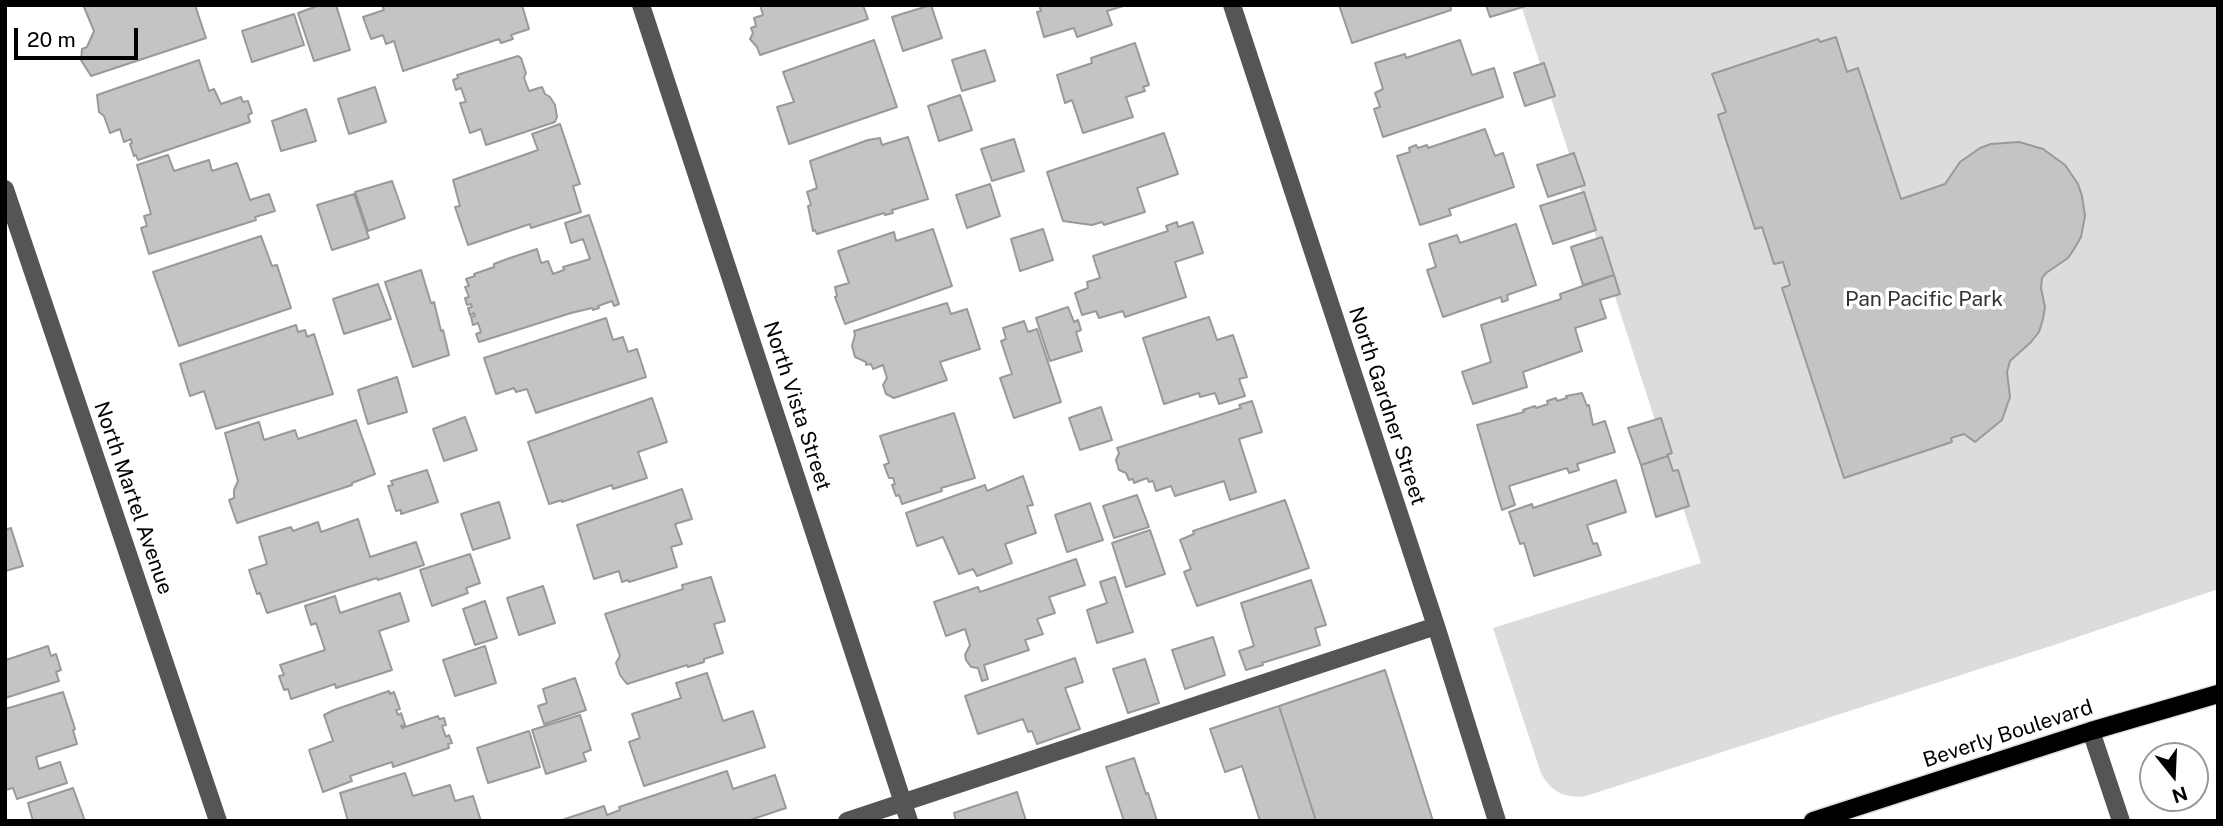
<!DOCTYPE html>
<style>
body{margin:0}
#map{position:relative;width:2223px;height:826px;overflow:hidden;background:#fff;font-family:"Public Sans",sans-serif}
canvas{display:block}
.frame{position:absolute;inset:0;border:7px solid #000;pointer-events:none}
.north{position:absolute;left:2139px;top:742px;width:70px;height:70px;box-sizing:border-box;background:#fff;border:2px solid #999;border-radius:50%;rotate:162deg;font-size:19px;font-weight:700;line-height:28px;text-align:center;color:#000}
.north::after{content:'';display:block;margin:auto;width:24px;height:32px;background:#000;clip-path:polygon(50% 0,100% 100%,50% 72%,0 100%)}
.scale{position:absolute;left:14px;top:28px;width:124px;height:32px;box-sizing:border-box;border:4px solid #000;border-top:0;padding-left:9px;font-size:21px;line-height:24px;white-space:nowrap;color:#000;-webkit-text-stroke:5px #fff;paint-order:stroke}
</style>
<div id="map">
<canvas width="2223" height="826"></canvas>
<div class="frame"></div>
<div class="north">N</div>
<div class="scale">20 m</div>
</div>
<script>
const context = document.querySelector('canvas').getContext('2d');
context.lineJoin = 'round';
function fillPath(path, color) { context.fillStyle = color; context.fill(path, 'evenodd'); }
function strokePath(path, color, width, dash) { context.strokeStyle = color; context.lineWidth = width; context.lineCap = dash ? 'butt' : 'round'; context.setLineDash(dash || []); context.stroke(path); }
function drawText(font, color, halo, rows, align = 'center') {
  context.font = font + ' "Public Sans",sans-serif'; context.lineWidth = 7; context.setLineDash([]); context.textBaseline = 'middle'; context.strokeStyle = halo; context.fillStyle = color; for (const [text, x, y, turn = 0] of rows) {
    context.save(); context.translate(x, y); context.rotate((+turn || 0) * Math.PI / 180); context.textAlign = isNaN(turn) ? turn : align; if (halo) context.strokeText(text, 0, 0); context.fillText(text, 0, 0); context.restore();
  }
}
fillPath(new Path2D(`
 M1521,5H2218V589L2057,644L1586,796C1565,799 1551,792 1541,773L1493,628L1701,563Z`), '#dcdcdc');
const building = new Path2D(`
 M85,5H195L206,38L91,76L81,60L82,49L87,47L94,31L84,7Z
 M336,5L350,50L314,61L298,13L320,5Z
 M382,5H522L529,29L511,35L513,39L501,43L499,39L403,71L394,41L386,44L383,35L371,39L363,17L384,10Z
 M760,5H863L868,19L760,55L757,47L750,39L753,33L751,28L756,26L754,18L763,15Z
 M931,5L942,38L903,51L892,17Z
 M1039,5H1123V6L1107,11L1112,25L1077,37L1074,28L1044,37L1037,12L1041,11Z
 M1339,5H1450L1451,10L1352,43Z
 M1486,5H1526V6L1490,17Z
 M294,14L304,45L252,62L242,31Z
 M1836,37L1847,72L1858,68L1901,199L1945,184L1960,162L1980,148L1991,144L2019,142L2043,149L2065,165L2078,184L2082,196L2085,216L2081,237L2074,249L2068,258L2046,273L2042,278L2041,288L2045,307L2043,319L2039,332L2031,342L2010,361L2007,372L2010,397L2002,420L1975,442L1964,434L1951,438L1952,442L1844,478L1782,288L1790,285L1783,262L1774,264L1762,227L1755,229L1718,115L1726,112L1712,74L1818,39L1820,42Z
 M874,40L897,107L789,144L777,107L794,102L783,72Z
 M1460,40L1472,75L1494,68L1503,97L1383,137L1374,109L1380,107L1375,93L1383,89L1375,63L1405,54L1406,58Z
 M1135,43L1149,85L1143,87L1145,91L1126,97L1133,117L1083,133L1072,100L1065,103L1057,75L1092,63L1091,58Z
 M985,50L995,81L962,91L952,60Z
 M518,56L521,58L526,73L524,78L529,91L542,87L545,94L550,97L555,105L557,117L555,122L486,145L481,129L470,133L460,103L466,102L461,88L456,90L453,80L458,78L457,75Z
 M199,60L209,91L214,89L221,104L241,97L243,102L248,101L252,113L248,115L250,122L138,160L136,155L134,156L130,144L132,143L131,139L124,142L120,129L110,133L104,116L99,112L97,95Z
 M1544,63L1555,96L1525,106L1514,73Z
 M375,87L386,122L349,134L338,99Z
 M960,95L972,130L939,141L928,106Z
 M306,109L316,141L281,151L272,121Z
 M560,124L580,184L573,186L581,212L531,228L530,224L468,245L455,207L460,206L453,180L538,150L532,134Z
 M1485,129L1495,156L1503,153L1514,187L1449,209L1451,215L1420,225L1397,156L1410,152L1409,148L1416,145L1418,148L1427,145L1428,148Z
 M1164,133L1178,174L1137,188L1145,212L1104,225L1102,222L1092,225L1063,221L1047,172Z
 M908,137L928,199L892,210L893,213L885,215L884,213L817,234L815,230L813,231L808,206L811,205L807,192L817,188L810,161L868,140L880,138L882,145Z
 M1014,139L1024,171L992,181L981,149Z
 M1574,153L1585,185L1548,197L1537,165Z
 M168,155L174,171L209,160L212,171L237,163L250,200L269,194L275,211L255,217L256,220L149,254L141,228L147,226L144,216L151,214L137,165Z
 M392,181L405,218L368,231L355,192Z
 M990,184L1000,216L967,228L956,195Z
 M1584,192L1596,230L1553,244L1540,206Z
 M354,194L369,238L332,250L317,205Z
 M589,215L619,304L614,306L612,301L598,306L599,308L593,310L592,308L571,313L479,342L476,334L481,332L478,323L473,325L471,317L475,316L474,313L470,315L468,308L472,307L471,304L467,305L465,298L469,297L465,287L469,286L466,279L475,276L474,274L494,267V264L507,259L537,249L541,263L548,261L553,274L564,270L563,267L590,259L583,239L571,243L565,223Z
 M1177,222L1178,227L1193,222L1203,253L1175,262L1186,297L1125,317L1123,311L1099,318L1096,311L1082,315L1075,293L1088,288L1087,282L1100,278L1093,256L1168,231L1166,226Z
 M1516,224L1536,285L1507,295L1508,300L1502,302L1501,297L1443,317L1427,270L1436,267L1429,244L1457,235L1460,243Z
 M933,229L952,286L845,324L835,297L837,296L835,287L849,283L838,251L894,232L896,241Z
 M1043,229L1053,260L1020,271L1011,239Z
 M261,236L272,266L277,265L291,308L179,346L153,272Z
 M1602,237L1614,275L1583,285L1571,247Z
 M421,270L431,303L434,302L441,331L443,330L449,355L413,367L385,282Z
 M1614,275L1620,294L1600,300L1606,318L1575,328L1582,351L1523,372L1527,387L1473,404L1462,372L1491,362L1481,325L1561,299L1560,294Z
 M378,284L391,319L344,334L333,299Z
 M947,303L951,314L967,309L980,349L940,362L947,380L894,398L886,394L883,385L887,378L883,365L873,369L871,364L866,365V362L855,357L852,346L855,335L854,331Z
 M1068,307L1074,322L1078,320L1081,330L1076,332L1082,351L1050,361L1036,318Z
 M1209,317L1217,340L1233,335L1247,377L1239,379L1245,396L1219,404L1215,393L1200,397L1199,393L1164,404L1143,338Z
 M606,318L613,340L623,337L628,352L637,349L646,377L536,413L527,389L516,392L514,388L496,394L484,358Z
 M1024,321L1028,332L1037,329L1061,402L1014,418L1000,378L1012,374L1001,341L1006,339L1003,328Z
 M296,325L298,332L305,330L307,337L314,334L333,394L216,429L204,391L190,396L180,364Z
 M397,377L407,412L368,424L358,390Z
 M1582,393L1587,406L1589,405L1593,425L1605,421L1615,452L1577,464L1579,470L1569,473L1567,468L1509,486L1515,505L1502,510L1477,425L1524,412L1523,410L1535,406L1536,408L1548,404L1547,401L1556,398L1557,401L1567,398L1566,396Z
 M652,398L667,442L638,452L647,478L613,489L612,485L562,502V500L549,504L528,442Z
 M1252,401L1262,432L1239,439L1256,492L1230,500L1224,481L1175,496L1171,486L1156,491L1153,481L1149,482L1147,478L1134,483L1133,479L1129,480L1126,473L1119,470L1116,460L1119,453L1117,448L1241,408L1239,405Z
 M1101,407L1112,440L1080,450L1069,418Z
 M954,413L975,478L941,488L942,491L902,504L899,495L896,496L892,485L895,484L893,478H889L884,465L889,463L880,436Z
 M465,417L477,450L444,461L433,429Z
 M1661,418L1672,453L1667,455L1668,456L1641,465L1628,428Z
 M356,420L375,474L352,483V485L237,523L229,500L234,498V490L238,481L225,433L259,422L264,440L295,430L298,439Z
 M1668,456L1673,471L1678,470L1689,506L1656,517L1641,465Z
 M427,470L438,502L401,514V510L396,511L388,486L393,485L391,481Z
 M1023,476L1033,505L1027,506L1036,533L1005,544L1012,563L977,576L973,569L959,574L943,537L917,546L906,513L985,485L987,491Z
 M1616,480L1626,512L1587,525L1593,544L1597,543L1601,555L1534,576L1524,543L1520,544L1509,512L1532,504L1533,508Z
 M682,489L692,519L675,524L682,544L671,547L677,567L629,582L628,580L622,582L619,571L594,579L577,525Z
 M1137,495L1149,527L1114,538L1103,506Z
 M1285,500L1309,568L1197,606L1184,572L1191,569L1180,540L1194,534L1193,531Z
 M499,502L510,538L473,550L461,514Z
 M1090,503L1103,540L1067,552L1055,515Z
 M358,519L370,557L416,542L424,565L378,580L377,578L267,613L260,593L257,594L249,570L267,564L259,537L291,527L293,531L318,522L321,532Z
 M11,528L23,566L5,571V530Z
 M1150,530L1165,574L1126,587L1112,543Z
 M470,554L480,583L466,588L468,593L432,606L420,570Z
 M1076,559L1085,585L1049,597L1055,613L1037,619L1043,634L1025,640L1029,650L984,665L988,679L982,681L978,668L971,667L966,660L965,655L970,645L965,629L946,636L934,602L978,587L980,592Z
 M711,577L725,621L714,624L723,653L704,659V662L688,667L687,665L627,684L620,675L616,663L620,656L605,614L683,589L682,585Z
 M1115,577L1133,632L1097,643L1087,610L1107,603L1100,582Z
 M1311,580L1326,625L1315,628L1320,645L1262,663L1263,665L1246,670L1239,651L1254,646L1241,603Z
 M543,586L555,623L519,635L507,598Z
 M400,593L409,621L379,631L392,670L336,688L335,684L291,699L288,689L284,690L279,676L284,675L280,665L325,650L316,623L311,625L305,606L335,596L340,613Z
 M485,601L497,638L475,645L463,609Z
 M1213,637L1225,675L1185,689L1172,650Z
 M48,646L51,656L56,654L61,670L56,672L59,681L5,698V656L6,660Z
 M485,646L496,683L455,696L443,660Z
 M1075,658L1083,682L1065,688L1080,729L1037,744L1032,731L1028,732L1023,719L978,734L965,696Z
 M1145,659L1159,703L1128,713L1113,669Z
 M1385,670L1433,821H1316L1279,706Z
 M707,673L723,721L753,711L765,747L644,786L629,742L640,738L632,714L681,698L676,683Z
 M575,678L586,710L544,724L538,706L547,703L543,689Z
 M389,691L390,694L394,692L400,709L396,710L398,715L401,713L405,725L401,726L402,728L438,716L439,719L444,718L446,725L442,726L446,737L449,735L452,743L448,744L449,748L393,767L392,762L350,776L352,781L323,792L309,750L333,741L324,715L334,710Z
 M63,692L75,729L73,730L77,744L36,757L39,769L60,762L67,783L17,799L13,788L5,790V709Z
 M1279,706L1316,821H1260L1242,766L1225,772L1210,729Z
 M580,715L591,750L583,753L586,761L546,774L532,730Z
 M529,731L540,767L488,783L477,748Z
 M1134,758L1146,794L1148,793L1157,821H1124L1106,767Z
 M727,771L733,789L775,775L786,808L747,821L562,820L604,806L607,815L620,810L619,807Z
 M405,773L413,796L450,785L455,801L473,796L481,821H348L340,793Z
 M73,788L85,821H33L28,803Z
 M1017,792L1026,821H956L954,813Z`);
fillPath(building, '#c4c4c4');
strokePath(building, '#999', 2);
const major = new Path2D(`
 M1813,821L2091,731L2218,694`);
strokePath(major, '#dbdbdb', 21);
strokePath(new Path2D(`
 M641,5L909,821
 M1232,5L1436,626L1497,821
 M5,189L218,821
 M2091,731L2121,821
 M847,821L1436,626`), '#555', 18);
strokePath(major, '#000', 18);
drawText('21px', '#333', '#fff', [
 ["Pan Pacific Park",1924,300]
]);
drawText('21px', '#000', '#fff', [
 ["North Vista Street",797,406,72],
 ["North Gardner Street",1387,406,72],
 ["North Martel Avenue",133,498,71],
 ["Beverly Boulevard",2008,734,-18]
]);
</script>
